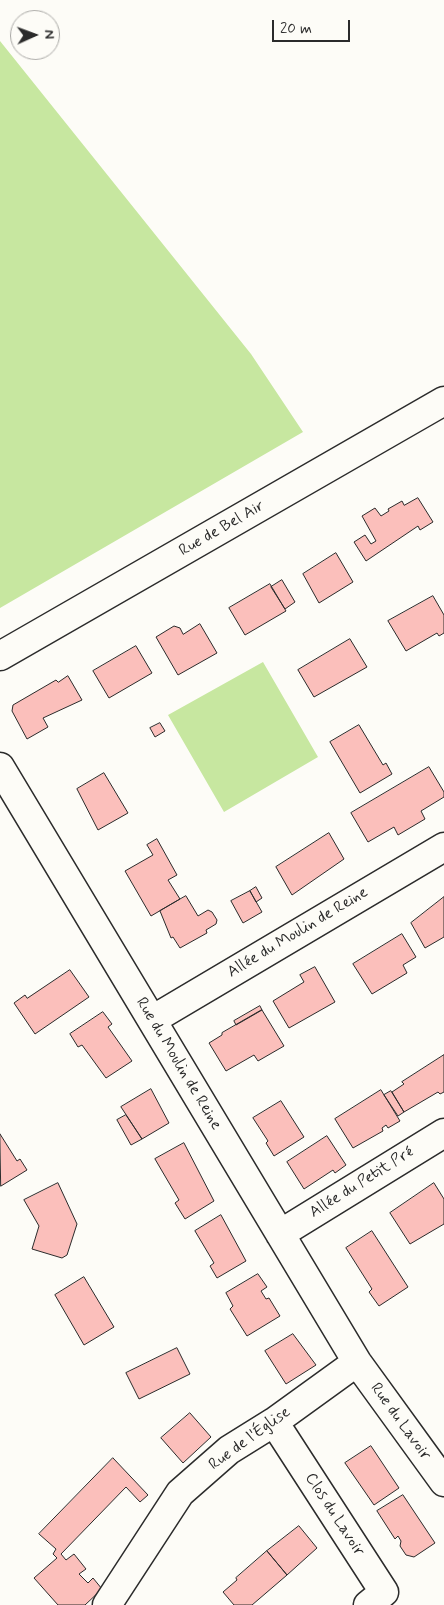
<!DOCTYPE html>
<meta charset="utf-8">
<style>
body{margin:0}
#map{position:relative;width:444px;height:1605px;overflow:hidden;background:#fdfcf7;font-family:Mynerve,sans-serif}
canvas{display:block}
.north{position:absolute;left:10px;top:10px;width:50px;height:50px;box-sizing:border-box;background:#fdfcf7;border:1px solid #a9a8a5;border-radius:50%;rotate:88deg;font-size:14px;font-weight:700;line-height:20px;text-align:center;color:#2b2b2b}
.north::after{content:'';display:block;margin:auto;width:18px;height:22px;background:#2b2b2b;clip-path:polygon(50% 0,100% 100%,50% 72%,0 100%)}
.scale{position:absolute;left:272px;top:20px;width:78px;height:22px;box-sizing:border-box;border:2px solid #2b2b2b;border-top:0;padding-left:6px;font-size:15px;line-height:18px;white-space:nowrap;color:#2b2b2b;-webkit-text-stroke:4px #fdfcf7;paint-order:stroke}
</style>
<div id="map">
<canvas width="444" height="1605"></canvas>
<div class="north">N</div>
<div class="scale">20 m</div>
</div>
<script>
const context = document.querySelector('canvas').getContext('2d');
context.lineJoin = 'round';
function fillPath(path, color) { context.fillStyle = color; context.fill(path, 'evenodd'); }
function strokePath(path, color, width, dash) { context.strokeStyle = color; context.lineWidth = width; context.lineCap = dash ? 'butt' : 'round'; context.setLineDash(dash || []); context.stroke(path); }
function drawText(font, color, halo, rows, align = 'center') {
  context.font = font + ' Mynerve,sans-serif'; context.lineWidth = 4; context.setLineDash([]); context.textBaseline = 'middle'; context.strokeStyle = halo; context.fillStyle = color; for (const [text, x, y, turn = 0] of rows) {
    context.save(); context.translate(x, y); context.rotate((+turn || 0) * Math.PI / 180); context.textAlign = isNaN(turn) ? turn : align; if (halo) context.strokeText(text, 0, 0); context.fillText(text, 0, 0); context.restore();
  }
}
fillPath(new Path2D(`
 M0,41L251,354L303,432L0,608Z
 M263,662L318,757L224,812L168,715Z`), '#c7e7a0');
const building = new Path2D(`
 M418,498L433,522L420,530L418,526L366,561L354,542L365,535L371,544L376,541L362,516L375,508L381,516L389,511L388,509L402,501L404,505Z
 M336,553L353,582L319,603L303,574Z
 M282,580L295,602L285,609L271,587Z
 M270,584L286,611L245,635L229,608Z
 M433,596L444,615V633L439,636L437,633L406,651L388,621Z
 M200,624L217,653L178,675L156,637L174,626L180,628L183,634Z
 M350,639L367,667L314,697L298,670Z
 M136,646L152,673L109,698L93,671Z
 M68,676L82,700L43,718L48,727L27,739L12,711L13,705L56,680L58,682Z
 M160,723L165,731L155,737L150,728Z
 M359,725L383,765L386,763L392,774L360,793L330,742Z
 M429,767L444,792V797L421,811L425,819L398,835L394,827L368,842L351,813Z
 M104,773L128,813L98,830L77,789Z
 M329,833L344,859L292,895L276,867Z
 M157,839L177,875L168,880L180,899L151,916L125,871L153,855L147,845Z
 M256,887L262,898L256,902L250,891Z
 M250,891L262,912L243,923L231,901Z
 M186,896L198,916L208,910L212,912L217,920L216,924L206,930L207,933L180,948L173,937L171,938L160,911Z
 M444,897V937L425,948L411,923Z
 M402,934L416,957L403,965L407,973L372,994L353,964Z
 M315,967L335,1002L289,1028L273,1001L304,982L300,975Z
 M70,970L89,997L35,1034L14,1003L25,995L27,998Z
 M260,1006L262,1010L236,1025L234,1021Z
 M262,1010L284,1046L258,1061L254,1055L226,1071L209,1043L222,1035V1033Z
 M103,1012L112,1024L108,1027L132,1061L106,1078L82,1045L78,1047L70,1034Z
 M444,1055V1092L440,1094L438,1092L404,1112L392,1092L404,1084L402,1082Z
 M151,1089L169,1123L142,1139L121,1107Z
 M381,1090L400,1121L388,1128L386,1125L382,1128L383,1131L353,1148L335,1119Z
 M391,1091L404,1112L398,1116L384,1095Z
 M281,1101L304,1137L274,1156L266,1143L268,1141L253,1118Z
 M126,1115L142,1139L131,1145L117,1120Z
 M0,1134L17,1161L20,1159L27,1170L1,1186Z
 M327,1136L346,1165L335,1173L333,1170L304,1189L287,1162Z
 M184,1143L214,1201L185,1219L175,1203L179,1200L155,1159Z
 M58,1183L77,1224L67,1255L62,1258L32,1249L39,1226L24,1200Z
 M434,1183L444,1199V1224L410,1244L390,1213Z
 M221,1215L246,1261L217,1278L210,1266L214,1263L195,1231Z
 M372,1231L408,1287L379,1306L369,1292L372,1289L346,1248Z
 M258,1274L267,1287L261,1291L266,1299L269,1298L280,1316L247,1336L230,1309L233,1306L226,1293Z
 M84,1277L114,1327L84,1345L55,1295Z
 M293,1334L316,1365L286,1384L265,1351Z
 M177,1348L190,1374L139,1399L126,1373Z
 M190,1413L211,1437L183,1463L161,1438Z
 M371,1446L399,1488L374,1505L345,1463Z
 M113,1458L148,1495L140,1502L126,1487L61,1554L66,1560L74,1554L86,1569L79,1574L88,1583L93,1578L102,1589L85,1605H58L34,1578L57,1558L53,1554L56,1549L39,1534Z
 M403,1495L435,1543L414,1557L406,1555L400,1546L401,1541L398,1536L395,1539L377,1511Z
 M299,1526L317,1548L287,1575L267,1551Z
 M267,1551L287,1575L252,1605H234L223,1592L237,1580L236,1578Z`);
fillPath(building, '#fbbfbb');
strokePath(building, '#2b2b2b', 1);
const street = new Path2D(`
 M0,656L444,401
 M0,767L357,1362L444,1482
 M152,1020L444,847
 M280,1234L444,1133
 M274,1422L384,1592L368,1605
 M107,1605L180,1493L229,1450L274,1422L357,1362`);
strokePath(street, '#2b2b2b', 31);
strokePath(street, '#fdfcf7', 28);
drawText('16px', '#2b2b2b', '#fdfcf7', [
 ["Rue de Bel Air",222,529,-30],
 ["Allée du Moulin de Reine",298,933,-31],
 ["Rue du Moulin de Reine",178,1064,59],
 ["Allée du Petit Pré",362,1183,-32],
 ["Rue du Lavoir",400,1422,54],
 ["Rue de l'Église",250,1439,-36],
 ["Clos du Lavoir",334,1515,57]
]);
</script>
